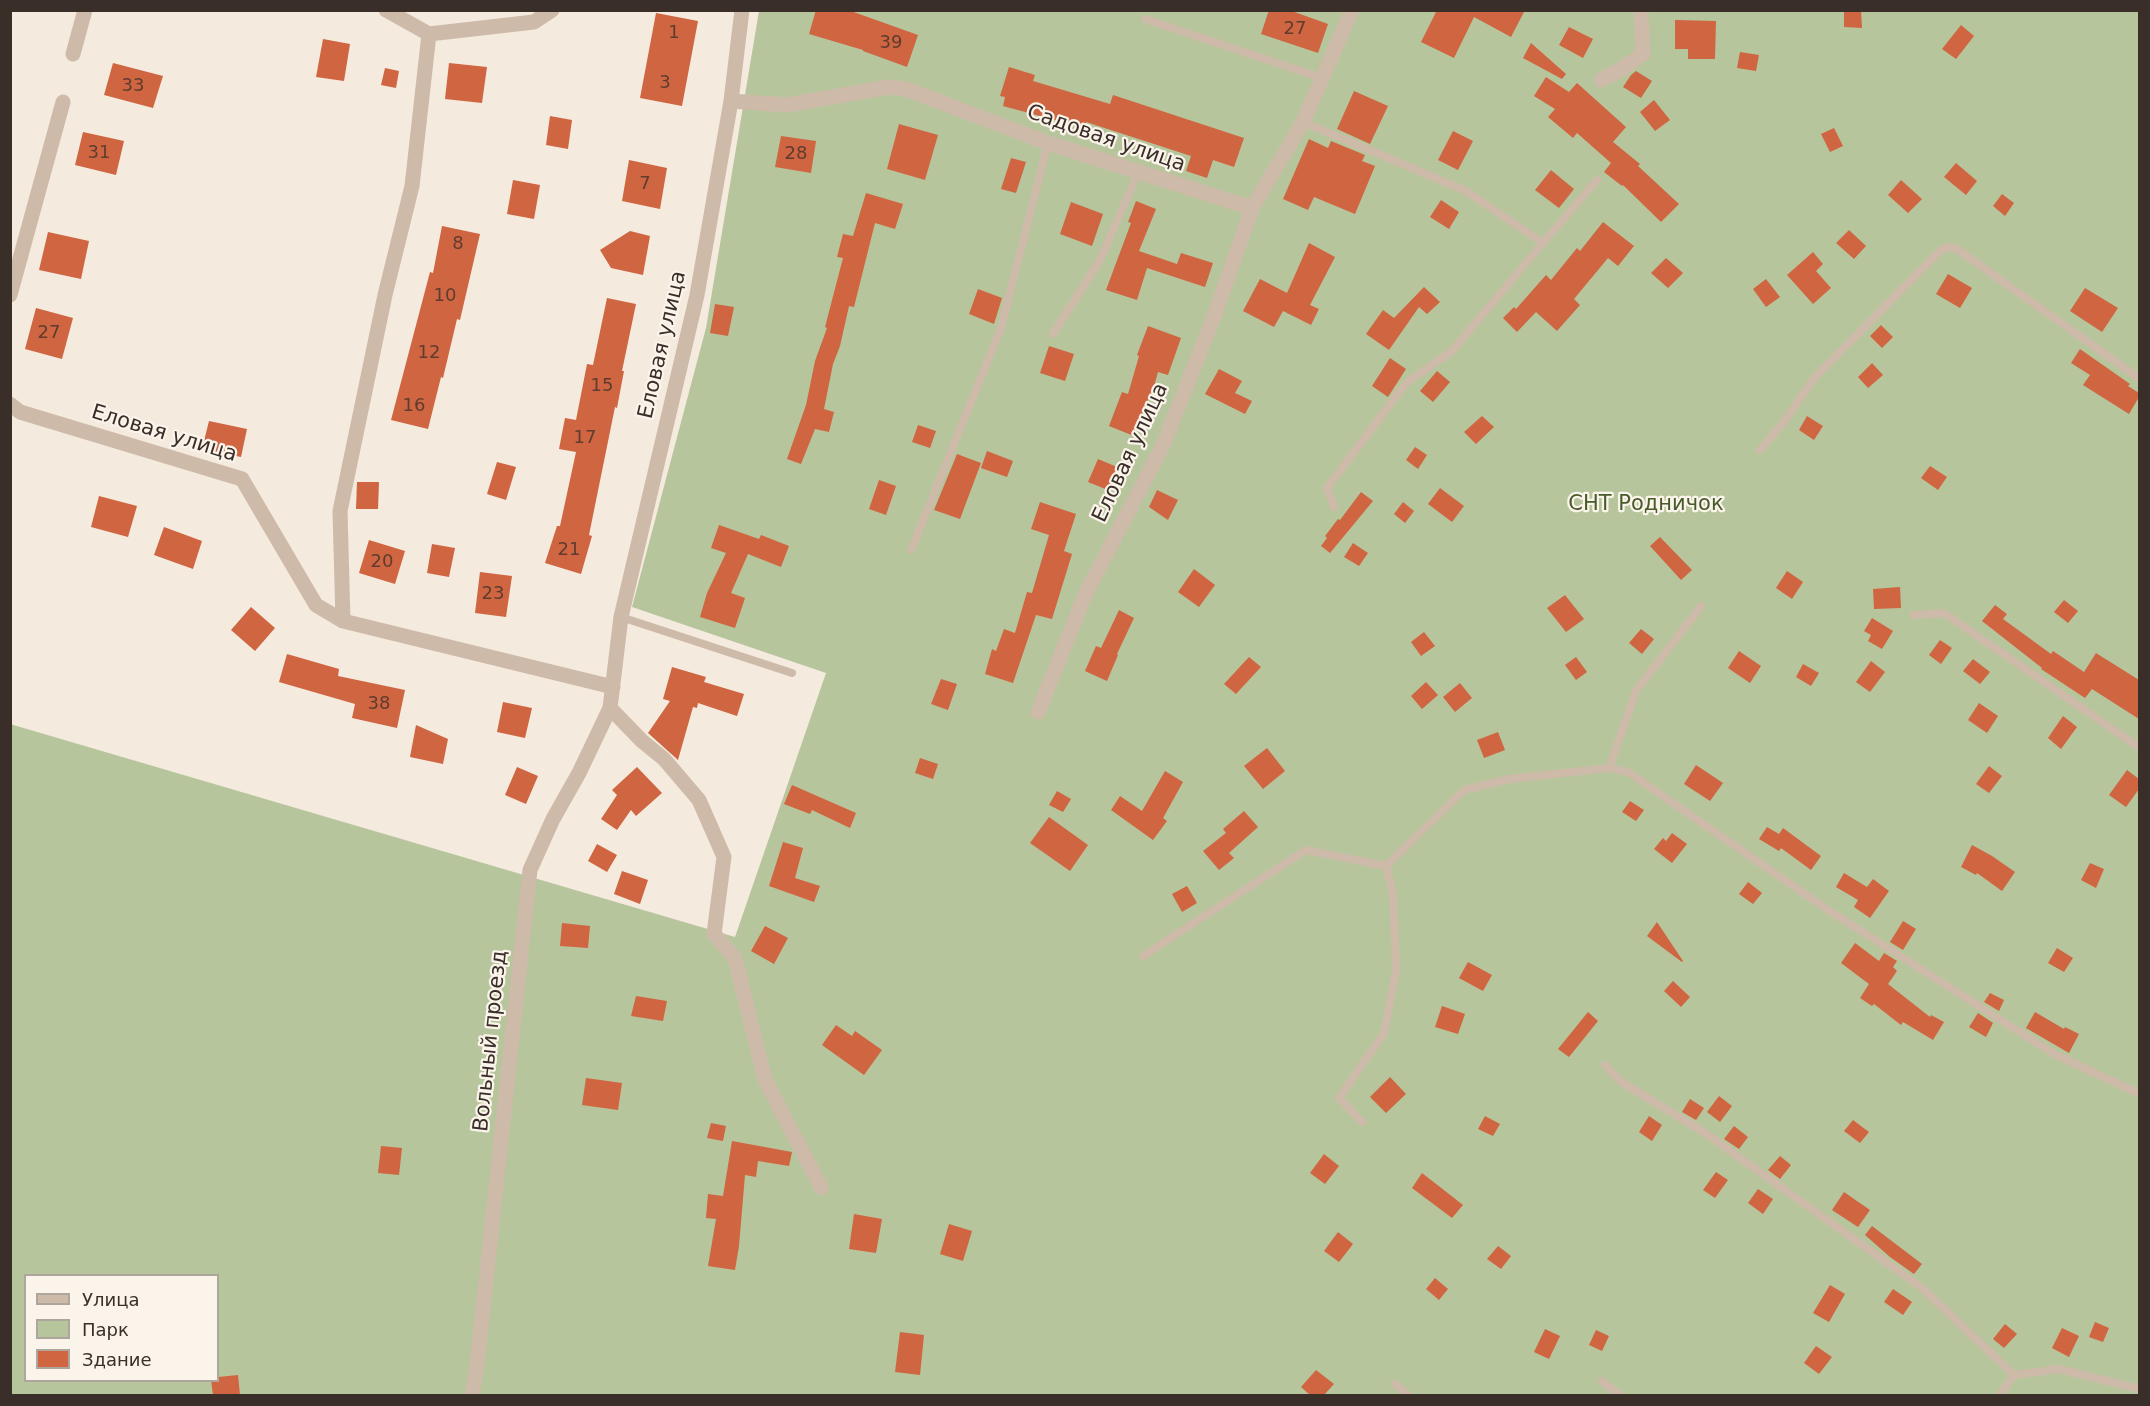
<!DOCTYPE html>
<meta charset="utf-8">
<style>
body{margin:0}
#map{position:relative;width:2150px;height:1406px;overflow:hidden;background:#f4eade;font-family:"DejaVu Sans",sans-serif}
canvas{display:block}
.frame{position:absolute;inset:0;border:12px solid #3a2e29;pointer-events:none}
.legend{position:absolute;left:24px;top:1274px;width:195px;height:108px;box-sizing:border-box;background:#fbf4eb;border:2px solid #aea59d;margin:0;padding:8px 10px;list-style:none;font-size:18px;color:#3a2e29}
.legend li{display:flex;align-items:center;gap:12px;height:30px}
.legend b{width:30px;border:2px solid #aea59d}
</style>
<div id="map">
<canvas width="2150" height="1406"></canvas>
<div class="frame"></div>
<ul class="legend">
<li><b style="height:8px;background:#cebaa8"></b>Улица</li>
<li><b style="height:16px;background:#b7c59c"></b>Парк</li>
<li><b style="height:16px;background:#cf6541"></b>Здание</li>
</ul>
</div>
<script>
const context = document.querySelector('canvas').getContext('2d');
context.lineJoin = 'round';
function fillPath(path, color) { context.fillStyle = color; context.fill(path, 'evenodd'); }
function strokePath(path, color, width, dash) { context.strokeStyle = color; context.lineWidth = width; context.lineCap = dash ? 'butt' : 'round'; context.setLineDash(dash || []); context.stroke(path); }
function drawText(font, color, halo, rows, align = 'center') {
  context.font = font + ' "DejaVu Sans",sans-serif'; context.lineWidth = 4.5; context.setLineDash([]); context.textBaseline = 'middle'; context.strokeStyle = halo; context.fillStyle = color; for (const [text, x, y, turn = 0] of rows) {
    context.save(); context.translate(x, y); context.rotate((+turn || 0) * Math.PI / 180); context.textAlign = isNaN(turn) ? turn : align; if (halo) context.strokeText(text, 0, 0); context.fillText(text, 0, 0); context.restore();
  }
}
fillPath(new Path2D(`
 M759,11H2139V1395H11L10,724L735,937L826,673L632,607L706,328ZM26,1276H218V1380H26Z`), '#b7c59c');
fillPath(new Path2D(`
 M816,10H848L918,35L907,67L863,51V50L809,34Z
 M1269,10H1289L1328,24L1318,53L1261,34Z
 M1437,10H1525L1511,37L1474,17L1454,58L1421,42Z
 M1844,10H1861L1862,28L1844,27Z
 M656,13L698,21L682,106L640,98Z
 M1675,20L1716,21L1715,59H1688V49H1675Z
 M1961,25L1974,36L1956,59L1942,49Z
 M1569,27L1593,39L1583,58L1559,45Z
 M323,39L350,44L344,81L316,77Z
 M1531,43L1566,74L1562,79L1523,58Z
 M1740,52L1759,55L1756,71L1737,68Z
 M113,63L163,76L153,108L104,95Z
 M449,63L487,67L482,103L445,99Z
 M1009,67L1035,75L1033,81L1110,104L1113,95L1244,138L1234,167L1213,160L1207,178L1186,171L1191,156L1086,122L1084,128L1003,106L1005,97L1000,96Z
 M385,68L399,71L396,88L381,85Z
 M1636,71L1652,81L1641,98L1623,87L1631,75Z
 M1546,77L1569,92L1577,83L1626,127L1613,142L1640,164L1638,166L1679,204L1661,222L1623,185L1622,186L1604,172L1611,163L1577,133L1573,138L1548,117L1555,109L1534,96Z
 M1354,91L1388,106L1370,144L1337,129Z
 M1654,100L1670,120L1655,131L1640,112Z
 M550,116L572,120L568,149L546,145Z
 M899,124L938,135L925,180L887,169Z
 M1834,128L1843,146L1830,152L1821,134Z
 M1453,131L1473,141L1458,170L1438,160Z
 M83,132L124,141L116,175L75,165Z
 M781,136L816,141L811,173L775,167Z
 M1309,139L1328,148L1331,141L1365,155L1362,161L1375,166L1355,214L1314,197L1308,210L1283,199Z
 M1011,158L1026,162L1016,193L1001,189Z
 M629,160L667,168L660,209L622,201Z
 M1956,163L1977,181L1966,195L1944,177Z
 M1551,170L1574,189L1559,208L1535,190Z
 M513,180L540,185L534,219L507,214Z
 M1901,180L1922,199L1908,213L1888,195Z
 M866,193L903,204L895,229L875,223L854,307L849,306L840,346L833,364L824,409L834,412L829,432L815,429L801,464L787,459L806,405L815,361L827,328L825,327L843,258L837,257L843,234L853,236Z
 M2002,194L2014,203L2005,216L1993,206Z
 M1441,200L1459,212L1449,229L1430,217Z
 M1136,201L1156,209L1139,251L1177,264L1181,253L1213,263L1205,287L1147,268L1137,300L1106,290L1131,223L1128,222Z
 M1071,202L1103,214L1092,246L1060,234Z
 M1603,222L1634,246L1618,266L1608,258L1574,299L1580,305L1557,331L1536,312L1517,332L1503,318L1514,307L1516,309L1546,275L1551,280L1577,248L1580,251Z
 M442,226L480,234L460,320L457,319L443,378L441,377L428,429L391,420L430,272L433,273Z
 M1849,230L1866,246L1854,259L1836,243Z
 M630,231L650,236L643,275L611,268L600,250Z
 M48,232L89,241L81,279L39,270Z
 M1309,243L1335,257L1310,305L1319,309L1311,325L1283,311L1274,327L1243,311L1260,279L1287,293Z
 M1813,252L1823,264L1816,271L1831,288L1813,304L1787,275Z
 M1666,258L1683,273L1668,288L1651,273Z
 M1948,274L1972,288L1960,308L1936,294Z
 M1766,279L1780,297L1766,307L1753,289Z
 M1424,287L1440,302L1427,314L1419,307L1389,350L1366,334L1383,310L1394,318Z
 M2085,288L2118,308L2102,332L2070,311Z
 M978,289L1002,298L994,324L969,314Z
 M607,298L636,304L622,371H624L617,408L615,407L589,535L592,536L581,574L545,563L557,526H560L576,452L559,449L565,418L576,420L587,364L593,365Z
 M715,304L734,307L728,336L710,333Z
 M36,308L73,318L62,359L25,349Z
 M1881,325L1893,337L1882,348L1870,336Z
 M1148,326L1181,338L1168,375L1158,372L1151,397H1149L1134,436L1109,426L1122,392L1128,394L1139,356L1137,355Z
 M1049,346L1074,354L1065,381L1040,373Z
 M2080,349L2130,384L2128,386L2139,393V397L2129,414L2083,385L2090,375L2071,363Z
 M1390,358L1406,369L1388,397L1372,386Z
 M1872,363L1883,375L1868,388L1858,377Z
 M1219,369L1242,381L1235,393L1252,401L1245,414L1205,394Z
 M1437,371L1450,382L1433,402L1420,391Z
 M1482,416L1494,427L1476,444L1464,432Z
 M1807,416L1823,426L1814,440L1799,430Z
 M209,421L247,429L241,457L202,449Z
 M918,425L936,431L930,448L912,442Z
 M1415,447L1427,455L1418,469L1406,460Z
 M987,451L1013,461L1007,477L981,468Z
 M957,454L981,463L960,519L934,510Z
 M1098,459L1117,467L1108,490L1088,482Z
 M497,462L516,467L506,500L487,494Z
 M1930,466L1947,477L1938,490L1921,478Z
 M879,480L896,486L886,515L869,509Z
 M357,482H379L378,509H356Z
 M1440,488L1464,506L1452,522L1428,504Z
 M1157,490L1178,500L1168,520L1149,507Z
 M1361,492L1373,501L1330,553L1321,546L1327,538L1325,536L1338,519L1340,520Z
 M99,496L137,506L128,537L91,527Z
 M1040,502L1076,514L1064,551L1072,554L1052,619L1036,615L1013,683L985,674L992,649L996,651L1004,629L1015,633L1027,592L1032,593L1049,535L1031,529Z
 M1403,502L1414,511L1405,523L1394,514Z
 M719,525L759,539L761,535L789,546L781,567L748,554L731,593L745,598L735,628L700,617L707,593L726,553L711,548Z
 M164,527L202,541L193,569L154,555Z
 M1660,537L1692,570L1681,580L1650,546Z
 M369,540L405,551L395,584L359,573Z
 M1353,543L1368,553L1359,566L1344,557Z
 M432,544L455,548L449,577L427,573Z
 M1194,569L1215,585L1199,607L1178,592Z
 M1787,571L1803,582L1792,599L1776,588Z
 M480,572L512,576L506,617L475,613Z
 M1900,587L1901,608L1874,609L1873,589Z
 M1565,595L1584,619L1566,632L1547,608Z
 M2064,600L2078,611L2068,623L2054,612Z
 M1995,605L2007,614L2003,619L2051,654L2053,651L2084,672L2096,653L2139,680V719L2092,689L2085,698L2041,669L2042,668L1982,621Z
 M251,607L275,628L255,651L231,630Z
 M1119,610L1134,618L1117,654L1118,655L1107,681L1085,671L1096,646L1101,648Z
 M1872,618L1893,631L1882,649L1868,641L1871,635L1864,631Z
 M1641,629L1654,639L1642,654L1629,643Z
 M1424,632L1435,646L1421,656L1411,642Z
 M1940,640L1952,648L1941,664L1929,655Z
 M1739,651L1761,666L1750,683L1728,668Z
 M287,654L339,669L338,676L405,690L397,728L352,718L355,704L279,682Z
 M1249,657L1261,667L1236,694L1224,684Z
 M1576,657L1587,672L1576,680L1565,665Z
 M1973,659L1990,672L1980,684L1963,671Z
 M1871,661L1885,672L1870,692L1856,682Z
 M1803,664L1819,673L1811,686L1796,677Z
 M672,667L706,677L704,682L744,694L737,716L698,703L697,708L693,707L678,760L648,733L670,701L663,699Z
 M941,679L957,684L948,710L931,704Z
 M1426,682L1438,695L1422,709L1411,696Z
 M1460,683L1472,698L1455,712L1443,697Z
 M503,702L532,708L525,738L497,732Z
 M1979,703L1998,716L1987,733L1968,720Z
 M2063,716L2077,727L2061,749L2048,738Z
 M416,725L448,739L443,764L410,757Z
 M1498,732L1505,750L1484,758L1477,740Z
 M1267,748L1285,771L1263,789L1244,766Z
 M920,758L938,764L933,779L915,773Z
 M1696,765L1723,783L1710,801L1684,784Z
 M1989,766L2002,776L1989,793L1976,784Z
 M517,767L538,776L526,804L505,795Z
 M637,767L662,793L636,816L631,810L617,830L601,819L617,795L612,790Z
 M2127,770L2139,779V789L2126,807L2109,795Z
 M1165,771L1183,782L1163,818L1167,821L1153,840L1111,810L1120,796L1142,811Z
 M792,785L856,813L850,828L812,810L810,814L784,804Z
 M1057,791L1071,799L1063,812L1049,805Z
 M1630,801L1644,810L1636,821L1622,812Z
 M1244,811L1258,827L1229,853L1234,858L1219,870L1203,851L1226,833L1223,829Z
 M1049,817L1088,845L1070,871L1030,843Z
 M1767,827L1779,834L1783,828L1821,856L1811,870L1781,848L1779,851L1759,839Z
 M1672,833L1687,844L1672,863L1654,849L1663,838L1666,841Z
 M783,842L803,848L795,878L820,886L814,902L769,886Z
 M597,844L617,855L607,872L588,861Z
 M1972,845L1992,856L2015,872L2002,891L1977,873L1976,875L1961,867Z
 M2090,863L2104,869L2096,888L2081,880Z
 M622,871L648,880L640,904L614,894Z
 M1844,873L1867,887L1873,879L1889,891L1870,918L1854,907L1858,900L1836,887Z
 M1748,882L1762,893L1753,904L1739,894Z
 M1187,886L1197,903L1182,912L1172,894Z
 M1903,921L1916,929L1903,950L1890,942Z
 M1657,922L1683,961L1682,962L1647,936Z
 M562,923L590,926L588,948L560,946Z
 M765,926L788,938L774,964L751,951Z
 M1855,943L1879,961L1884,953L1897,961L1893,967L1897,971L1888,984L1930,1017L1931,1015L1944,1022L1933,1040L1903,1022L1901,1025L1874,1004L1872,1006L1860,998L1869,984L1841,963Z
 M2057,948L2073,958L2064,972L2048,963Z
 M1468,962L1492,975L1483,991L1459,978Z
 M1673,981L1690,997L1681,1007L1664,991Z
 M1990,993L2004,1000L1999,1011L1984,1002Z
 M636,996L667,1001L663,1021L631,1016Z
 M1442,1006L1465,1014L1458,1034L1435,1027Z
 M1588,1012L1598,1021L1569,1057L1558,1049Z
 M2035,1012L2064,1029L2065,1027L2079,1034L2069,1053L2026,1028Z
 M1978,1013L1993,1023L1986,1037L1969,1027Z
 M836,1025L852,1036L855,1031L882,1050L864,1075L822,1045Z
 M1390,1077L1406,1094L1386,1113L1370,1097Z
 M586,1078L622,1083L618,1110L582,1105Z
 M1719,1096L1732,1106L1720,1122L1707,1112Z
 M1690,1099L1704,1108L1696,1120L1682,1112Z
 M1485,1116L1500,1124L1493,1136L1478,1129Z
 M1649,1116L1662,1125L1652,1141L1639,1132Z
 M1853,1120L1869,1132L1860,1143L1844,1131Z
 M711,1123L726,1126L723,1141L707,1138Z
 M1734,1126L1748,1137L1739,1149L1724,1139Z
 M732,1141L792,1152L789,1166L758,1161L756,1177L745,1175L739,1246L735,1270L708,1266L716,1219L706,1218L708,1194L723,1196Z
 M381,1146L402,1148L399,1175L378,1173Z
 M1324,1154L1339,1166L1325,1184L1310,1173Z
 M1780,1156L1791,1165L1780,1179L1768,1170Z
 M1716,1172L1728,1180L1715,1198L1703,1190Z
 M1422,1173L1463,1205L1452,1218L1412,1188Z
 M1758,1189L1773,1199L1763,1214L1748,1203Z
 M1844,1192L1870,1210L1858,1227L1832,1210Z
 M854,1214L882,1219L876,1253L849,1249Z
 M949,1224L972,1231L963,1261L940,1254Z
 M1872,1226L1922,1264L1914,1274L1890,1257L1865,1235Z
 M1338,1232L1353,1244L1339,1262L1324,1251Z
 M1498,1246L1511,1256L1501,1269L1487,1259Z
 M1435,1278L1448,1289L1439,1300L1426,1289Z
 M1830,1285L1845,1294L1829,1322L1813,1313Z
 M1893,1289L1912,1302L1903,1315L1884,1302Z
 M2095,1322L2109,1328L2103,1342L2089,1337Z
 M2005,1324L2017,1334L2004,1348L1993,1339Z
 M2062,1328L2079,1336L2069,1357L2052,1348Z
 M1545,1329L1560,1336L1549,1359L1534,1352Z
 M1596,1330L1609,1336L1602,1351L1589,1345Z
 M900,1332L924,1335L920,1375L895,1372Z
 M1816,1346L1832,1357L1819,1374L1804,1363Z
 M1316,1370L1334,1384L1324,1395H1310L1301,1387Z
 M238,1375L240,1395H213L211,1380H218V1377Z`), '#cf6541');
strokePath(new Path2D(`
 M1145,19L1322,78
 M1303,122L1466,191L1543,243L1597,180
 M1053,334L1100,260L1138,173
 M1760,450L1783,423L1814,378L1942,249L1949,247L1957,249L2140,379
 M1334,507L1327,488L1406,383L1452,351L1543,243
 M911,550L1001,328L1048,143
 M1913,615L1944,613L2140,748
 M621,617L792,673
 M1609,768L1636,691L1701,606
 M1143,956L1306,850L1386,866L1464,790L1509,779L1609,768L1628,772L1825,908L2054,1054L2140,1094
 M1605,1065L1620,1081L1705,1133L1921,1287L2014,1375
 M1362,1122L1339,1098L1384,1033L1396,970L1393,894L1386,866
 M1602,1381L1621,1396
 M1395,1384L1409,1396
 M1999,1396L2014,1375L2059,1369L2140,1389`), '#cebaa8', 8);
strokePath(new Path2D(`
 M386,10L429,34L534,22L552,10
 M429,34L412,186L385,295L340,511L343,621L613,687
 M73,54L85,10
 M1601,80L1620,70L1643,54L1641,10
 M731,101L787,105L889,87L906,89L1048,143L1252,208L1303,122L1352,10
 M10,295L63,102
 M10,404L20,412L242,479L316,605L343,621
 M610,708L642,741L664,759L699,800L724,857L714,934L735,958L765,1080L821,1187
 M1038,712L1085,595L1164,443L1215,314L1252,208
 M472,1396L477,1364L530,870L553,819L579,773L610,708L621,617L697,295L731,101L742,10`), '#cebaa8', 15);
drawText('18px', '#5f3c2f', null, [
 ["27",1295,29],
 ["1",674,33],
 ["39",891,43],
 ["3",665,83],
 ["33",133,86],
 ["31",99,153],
 ["28",796,154],
 ["7",645,184],
 ["8",458,244],
 ["10",445,296],
 ["27",49,333],
 ["12",429,353],
 ["15",602,386],
 ["16",414,406],
 ["17",585,438],
 ["21",569,550],
 ["20",382,562],
 ["23",493,594],
 ["38",379,704]
]);
drawText('21px', '#3a2e29', '#fbf4eb', [
 ["Садовая улица",1106,139,19],
 ["Еловая улица",663,345,-77],
 ["Еловая улица",164,434,17],
 ["Еловая улица",1131,453,-65],
 ["Вольный проезд",491,1041,-84]
]);
drawText('21px', '#485b2a', '#fbf4eb', [
 ["СНТ Родничок",1646,505]
]);
</script>
